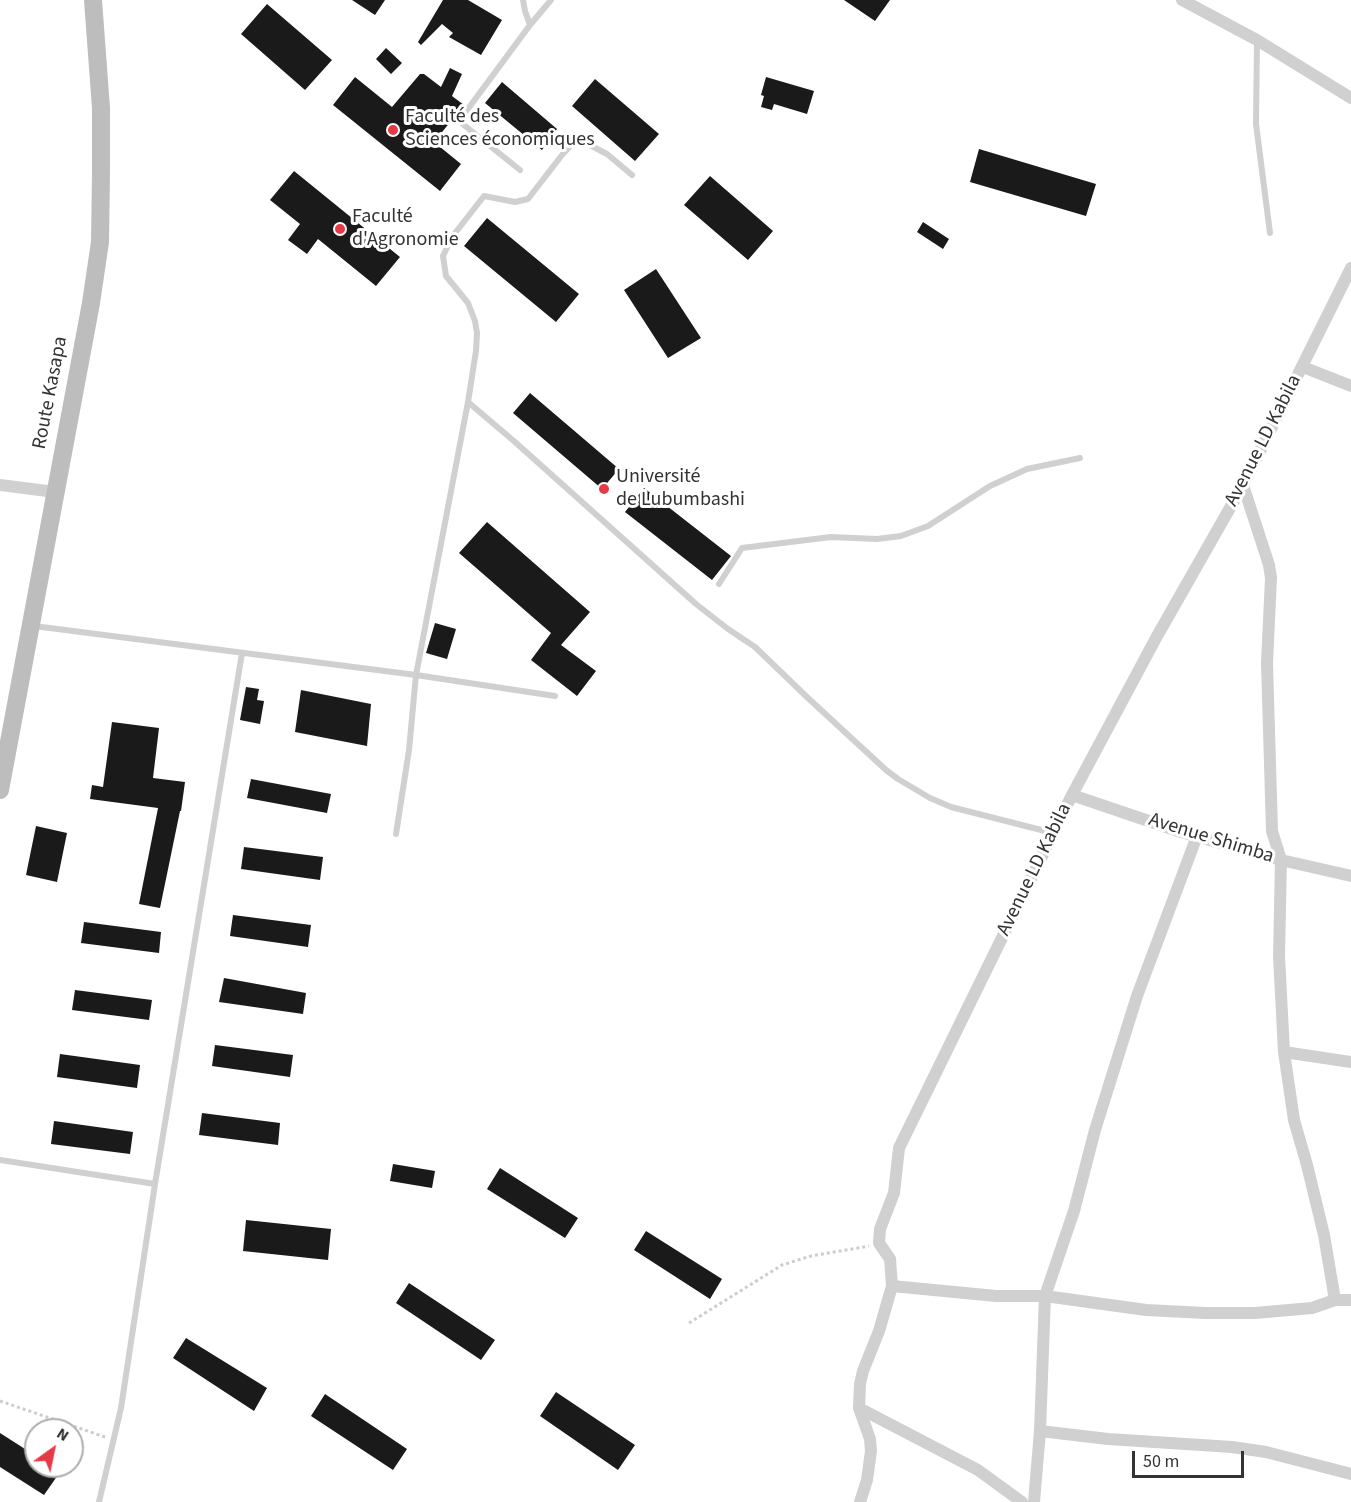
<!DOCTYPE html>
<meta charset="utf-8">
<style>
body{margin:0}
#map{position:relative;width:1351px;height:1502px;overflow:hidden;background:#fff;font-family:"Source Sans 3",sans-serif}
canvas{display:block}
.north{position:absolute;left:24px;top:1418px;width:60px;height:60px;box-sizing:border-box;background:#fff;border:2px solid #adadad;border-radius:50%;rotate:33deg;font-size:16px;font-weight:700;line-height:24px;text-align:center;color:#333}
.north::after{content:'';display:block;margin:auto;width:21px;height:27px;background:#e63946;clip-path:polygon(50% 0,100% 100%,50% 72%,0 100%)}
.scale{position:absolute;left:1132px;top:1451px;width:112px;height:27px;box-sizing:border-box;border:3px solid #333;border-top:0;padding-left:8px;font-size:18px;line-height:21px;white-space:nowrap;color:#333;-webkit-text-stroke:4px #fff;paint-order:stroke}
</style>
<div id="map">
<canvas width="1351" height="1502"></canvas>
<div class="north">N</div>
<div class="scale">50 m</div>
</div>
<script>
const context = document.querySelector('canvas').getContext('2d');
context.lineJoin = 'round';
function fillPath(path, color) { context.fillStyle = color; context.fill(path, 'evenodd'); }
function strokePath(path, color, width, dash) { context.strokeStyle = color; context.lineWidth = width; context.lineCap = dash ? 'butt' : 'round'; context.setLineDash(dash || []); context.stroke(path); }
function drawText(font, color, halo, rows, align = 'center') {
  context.font = font + ' "Source Sans 3",sans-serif'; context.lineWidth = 6; context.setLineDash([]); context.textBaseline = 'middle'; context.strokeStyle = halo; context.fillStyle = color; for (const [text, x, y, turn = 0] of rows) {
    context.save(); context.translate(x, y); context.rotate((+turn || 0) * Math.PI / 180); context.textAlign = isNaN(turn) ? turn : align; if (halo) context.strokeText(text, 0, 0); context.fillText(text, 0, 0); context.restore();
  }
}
fillPath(new Path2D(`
 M352,0H385L375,15Z
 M443,0H468L502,20L481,55L449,37L453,33L442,24L421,45L418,42Z
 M844,0H890L875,21Z
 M267,4L332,60L305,90L241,34Z
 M386,48L402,63L391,74L376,59Z
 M450,68L462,74L452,96L464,105L434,142L461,164L440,191L333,105L355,77L392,107L420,74H424L441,87Z
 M766,77L814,91L807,114L774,104L772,110L761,107L764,96L761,95Z
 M595,79L659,134L635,161L572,106Z
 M502,82L557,129L542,150L485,103Z
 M979,149L1096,184L1086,216L970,182Z
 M294,171L400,257L376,286L318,239L307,254L288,240L300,224L270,200Z
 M710,176L773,231L748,260L684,205Z
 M487,218L579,294L556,322L464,246Z
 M923,222L949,239L943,249L917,232Z
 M656,269L701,338L668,358L624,290Z
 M530,393L619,469L602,489L513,413Z
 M644,488L731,556L712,580L625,512Z
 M487,522L590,612L561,645L596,671L577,696L531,660L551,633L459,553Z
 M435,623L456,629L447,659L426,653Z
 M246,687L259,689L257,700L264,701L260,724L240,720Z
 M301,690L371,704L367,746L295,732Z
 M112,722L159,728L153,778L185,782L181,811H180L160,908L139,904L158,808L90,799L92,785L103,787Z
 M251,779L331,794L327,813L247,798Z
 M36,826L67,833L57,882L26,875Z
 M244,847L323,857L320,880L241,869Z
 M233,915L311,925L308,947L230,936Z
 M84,922L161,932L159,953L81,943Z
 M224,978L306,993L303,1014L219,1002Z
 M75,990L152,1000L149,1020L72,1010Z
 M215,1045L293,1055L290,1077L212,1066Z
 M60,1054L140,1065L137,1088L57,1077Z
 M202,1113L280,1123L278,1145L199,1135Z
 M54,1121L133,1132L130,1154L51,1144Z
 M393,1164L435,1171L432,1188L390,1181Z
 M500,1168L578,1218L565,1238L487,1189Z
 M246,1220L331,1229L328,1260L243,1251Z
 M646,1231L722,1279L710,1299L634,1250Z
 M409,1283L495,1340L481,1360L396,1303Z
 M186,1338L267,1388L254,1411L173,1358Z
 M556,1392L635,1445L618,1470L540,1416Z
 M325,1394L407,1449L393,1470L311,1416Z
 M0,1433L36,1456V1466H51L60,1472L44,1495L0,1467Z`), '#1a1a1a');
strokePath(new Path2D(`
 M689,1323L782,1265L811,1256L869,1246
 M0,1401L105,1437`), '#cdcdcd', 3, [3, 3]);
strokePath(new Path2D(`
 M523,0L525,11L530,25
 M1257,40L1256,124L1270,233
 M520,170L459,121L530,25L551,0
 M468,402L515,442L696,604L728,629L755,647L808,698L886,770L898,779L930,798L951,807L1053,833
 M719,584L742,548L831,537L877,539L901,536L928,526L990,486L1027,469L1080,458
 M34,626L416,675L468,402L476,351L477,333L475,321L468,303L446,276L443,256L452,237L484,196L515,202L528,199L562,155L573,143L584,142L607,154L632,175
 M396,834L409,750L416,675L555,696
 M0,1160L155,1184
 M99,1502L121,1408L155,1184L242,653`), '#d0d0d0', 6);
strokePath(new Path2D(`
 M1182,0L1257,40L1351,98
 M1303,367L1351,386
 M0,485L55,492
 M1243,485L1269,565L1271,578L1267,663L1272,831L1281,860L1279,956L1284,1052L1294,1120L1307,1165L1324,1235L1335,1300
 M1072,795L1181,832L1281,860L1351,876
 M1284,1052L1351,1062
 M892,1286L996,1296H1045L1146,1310L1205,1313H1255L1312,1308L1335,1300H1351
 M859,1408L978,1470L1022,1502
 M1040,1431L1108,1439L1232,1447L1266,1452L1351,1474
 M860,1502L867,1480L871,1451L870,1439L859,1408L860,1384L863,1371L879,1331L892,1286L890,1259L879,1243L880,1229L894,1193L899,1148L1072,795L1156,638L1243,485L1351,268
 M1034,1502L1040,1431L1045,1296L1074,1211L1095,1130L1137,996L1197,836`), '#d0d0d0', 12);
strokePath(new Path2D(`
 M0,790L91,303L100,242L101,174V108L93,0`), '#bdbdbd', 18);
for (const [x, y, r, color] of [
 [393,130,6,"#e63946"],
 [340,229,6,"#e63946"],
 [604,489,6,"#e63946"]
]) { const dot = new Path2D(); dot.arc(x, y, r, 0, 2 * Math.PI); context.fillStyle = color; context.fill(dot); strokePath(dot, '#fff', 2); }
drawText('20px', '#333', '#fff', [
 ["Faculté des",405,118],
 ["Sciences économiques",405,141],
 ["Faculté",352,218],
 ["d'Agronomie",352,241],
 ["Université",616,478],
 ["de Lubumbashi",616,501]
], 'left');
drawText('20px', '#333', '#fff', [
 ["Route Kasapa",51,393,-79],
 ["Avenue LD Kabila",1264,441,-63],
 ["Avenue Shimba",1211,839,17],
 ["Avenue LD Kabila",1035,870,-64]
]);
</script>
